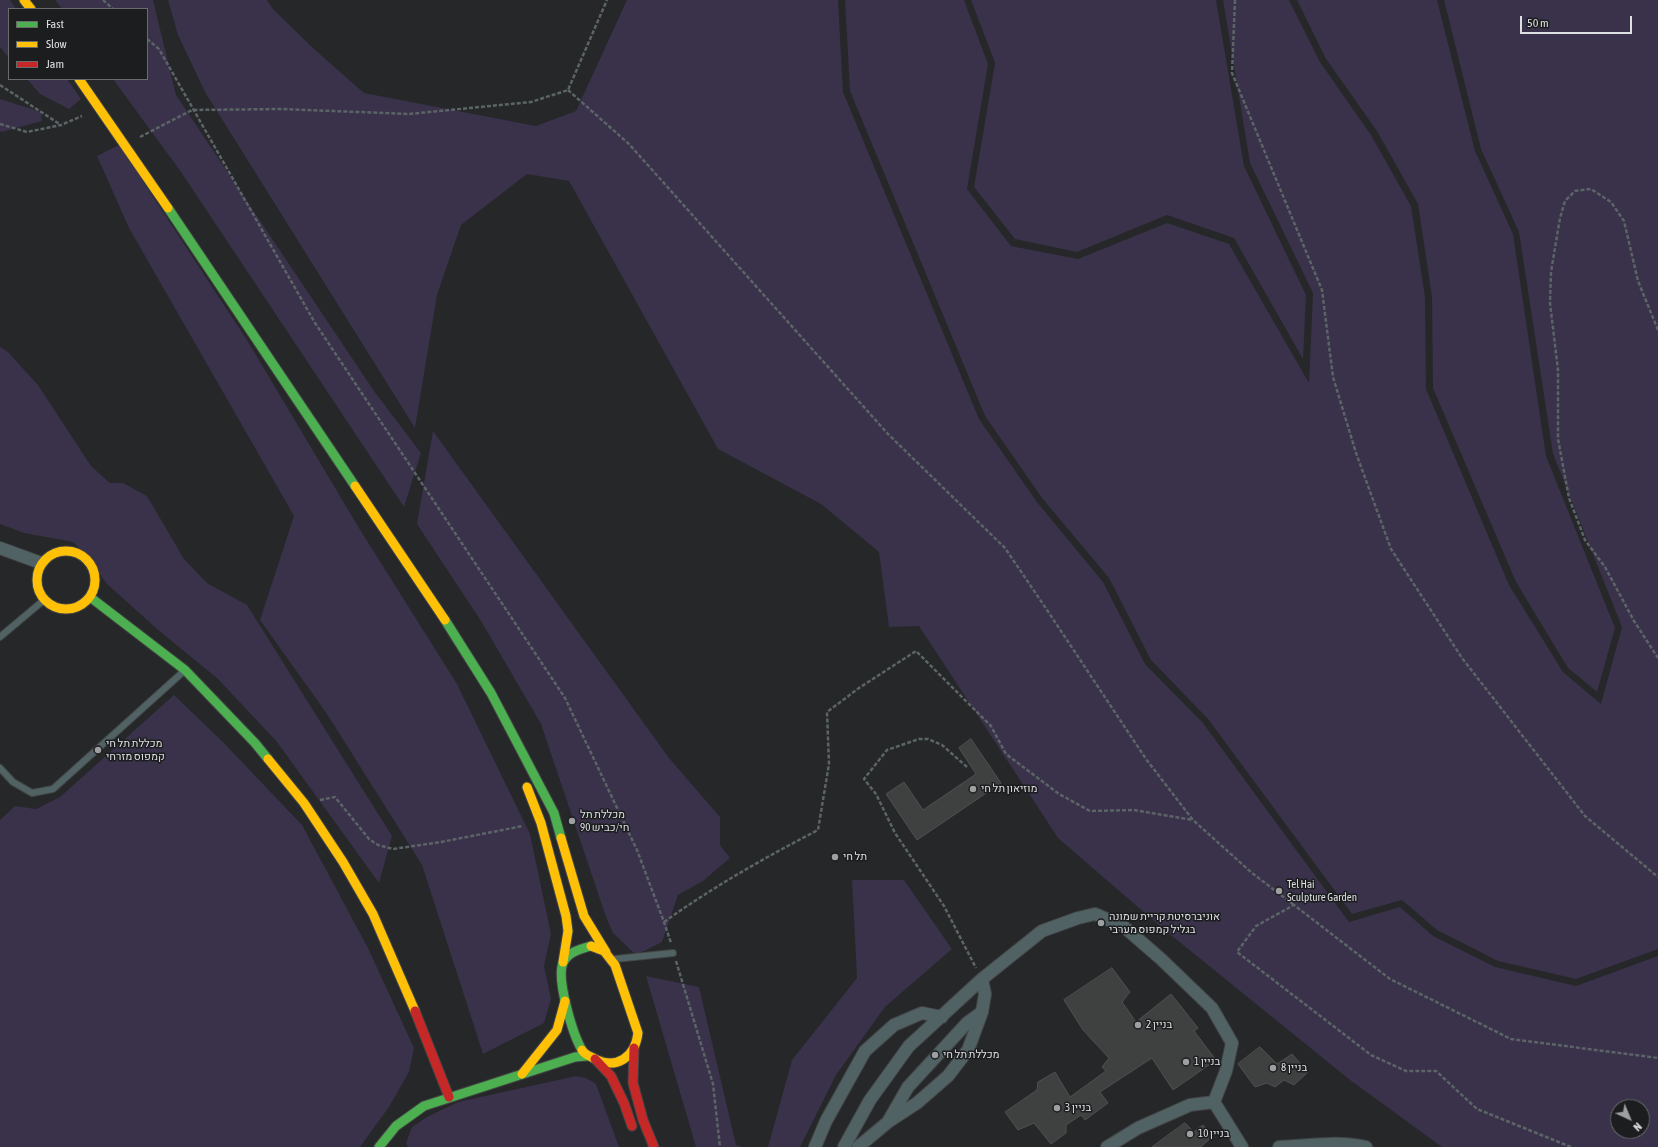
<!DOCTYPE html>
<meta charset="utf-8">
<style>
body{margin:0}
#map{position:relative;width:1658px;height:1147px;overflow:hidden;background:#252728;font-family:"Asap Condensed",sans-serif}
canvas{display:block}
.legend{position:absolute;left:8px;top:8px;width:140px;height:72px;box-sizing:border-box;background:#1b1d1f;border:1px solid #696b6d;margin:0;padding:5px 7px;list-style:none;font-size:12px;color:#dddfe1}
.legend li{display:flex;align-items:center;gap:8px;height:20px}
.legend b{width:20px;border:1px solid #696b6d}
.north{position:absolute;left:1610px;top:1099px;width:40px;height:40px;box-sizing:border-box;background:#1b1d1f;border:1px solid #696b6d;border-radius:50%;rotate:136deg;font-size:11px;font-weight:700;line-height:16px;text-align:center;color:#dddfe1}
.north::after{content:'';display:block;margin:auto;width:14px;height:18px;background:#9d9fa0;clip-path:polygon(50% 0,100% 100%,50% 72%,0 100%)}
.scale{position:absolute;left:1520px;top:16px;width:112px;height:18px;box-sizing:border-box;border:2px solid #dddfe1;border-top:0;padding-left:5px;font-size:12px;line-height:14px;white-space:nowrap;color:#dddfe1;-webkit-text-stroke:3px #1b1d1f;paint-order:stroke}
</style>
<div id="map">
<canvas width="1658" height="1147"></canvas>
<ul class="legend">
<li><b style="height:5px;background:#4caf50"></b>Fast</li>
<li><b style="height:5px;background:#ffc107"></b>Slow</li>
<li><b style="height:5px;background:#c62828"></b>Jam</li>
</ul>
<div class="north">N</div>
<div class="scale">50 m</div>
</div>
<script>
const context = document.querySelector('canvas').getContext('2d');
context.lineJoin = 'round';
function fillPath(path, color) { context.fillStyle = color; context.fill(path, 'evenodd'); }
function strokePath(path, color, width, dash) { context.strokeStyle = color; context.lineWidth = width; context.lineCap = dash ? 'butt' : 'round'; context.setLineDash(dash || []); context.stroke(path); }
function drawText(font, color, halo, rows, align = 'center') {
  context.font = font + ' "Asap Condensed",Heebo,sans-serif'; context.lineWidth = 3; context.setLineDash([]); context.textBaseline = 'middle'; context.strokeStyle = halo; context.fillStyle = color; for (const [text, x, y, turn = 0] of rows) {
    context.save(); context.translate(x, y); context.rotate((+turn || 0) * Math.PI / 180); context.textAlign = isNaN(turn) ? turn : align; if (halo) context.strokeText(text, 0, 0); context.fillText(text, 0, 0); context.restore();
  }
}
fillPath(new Path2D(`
 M0,0H10L16,9H9V58L0,47Z
 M55,0H153L176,95L374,391L421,453L404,507L181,172L113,79H147V9H62Z
 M168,0H267L272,8L314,49L364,93L536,126L576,111L627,0H838L843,92L979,419L1037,502L1103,582L1145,664L1203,723L1349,922L1400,907L1433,936L1495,967L1576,986L1658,956V1147H1442L1350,1080L1161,927L1058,838L919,626L889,627L879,552L821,504L718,449L569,181L527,174L461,225L437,295L415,428L205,92L178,35ZM1618,1107H1642V1131H1618Z
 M845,0H964L988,64L967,189L1011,246L1078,259L1167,223L1229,244L1309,383L1313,293L1250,163L1223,0H1289L1320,62L1371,135L1411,206L1425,297L1426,389L1509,585L1563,672L1601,704L1622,627L1553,454L1519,232L1481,149L1444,0H1658V949L1576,979L1498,961L1437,930L1402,900L1352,914L1208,719L1151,660L1109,578L1042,498L985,416L850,91Z
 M971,0H1216L1244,166L1306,295L1303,359L1234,238L1167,215L1077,252L1015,239L974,187L995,63Z
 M1297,0H1437L1475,151L1513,234L1546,456L1615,628L1597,692L1568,668L1516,582L1433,388L1432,297L1418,204L1377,131L1326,59Z
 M27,79H67L81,99L69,109L40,94Z
 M0,99L41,112L42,121L2,132L0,131Z
 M119,145L247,340L359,528L457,684L530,834L551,934L544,966L551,999L544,1023L483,1054L422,865L327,714L260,620L294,516L129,228L97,156Z
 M0,347L8,352L38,385L91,466L110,483H123L147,496L184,559L207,583L247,605L392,836L379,883L277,742L218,679L157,629L107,584L86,555L73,542L24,533L0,524Z
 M433,431L669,758L720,817V845L730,858L703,881L678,895L662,942L636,955L613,933L606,917L541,724L481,621L417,524Z
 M174,695L223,742L302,825L368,948L414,1048L409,1072L389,1107L360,1147H0V820L15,806L36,809L60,797Z
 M852,880H904L952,949L885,1007L836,1075L800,1147H768L792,1060L857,978Z
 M646,976L699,987L736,1145L742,1147H696Z
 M576,1076L586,1078L596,1084L619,1147H408L406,1143L412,1127L427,1117L458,1102Z`), '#3a314a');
const building = new Path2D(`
 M971,739L1001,783L917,840L886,794L904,782L923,810L976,774L959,748Z
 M1112,968L1130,992L1122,1002L1136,1022L1171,994L1198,1028L1194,1031L1216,1060L1173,1090L1152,1058L1100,1092L1108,1103L1085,1120L1081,1115L1066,1125V1133L1051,1144L1034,1123L1018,1130L1005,1112L1037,1090L1038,1082L1055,1072L1070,1097L1106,1071L1102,1067L1109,1058L1083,1030L1064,1000Z
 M1260,1047L1277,1064L1292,1054L1308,1072L1294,1085L1284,1080L1275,1087L1267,1083L1255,1087L1238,1064Z
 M1185,1123L1194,1132L1203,1125L1212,1137L1201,1147H1152Z`);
fillPath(building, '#3f4040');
strokePath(building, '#4f5052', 1);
const lane = new Path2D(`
 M0,637L44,600
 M0,768L13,782L32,793L53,789L184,671
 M615,959L673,953`);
const street = new Path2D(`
 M0,548L41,563
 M889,1120L908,1087L967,1023L982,1012
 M815,1147L826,1121L865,1051L894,1025L922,1013L942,1017
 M844,1147L870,1100L909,1046L982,979L1042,931L1078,918L1095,914L1123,926L1161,959L1212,1008L1232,1043L1226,1071L1214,1102
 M858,1147L888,1122L917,1103L948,1076L968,1050L982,1012L985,994L982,979
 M1107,1147L1138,1128L1190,1105L1214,1102L1242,1147
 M1279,1147C1307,1146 1339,1140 1366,1147`);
const fast = new Path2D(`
 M168,208L355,486
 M90,597L185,670L255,743L268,759
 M445,620L491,693L554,813L561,838
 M582,1050C573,1035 556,979 563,963C568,952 580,949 591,946
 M379,1147L396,1126L424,1106L575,1057L587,1056`);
const slow = new Path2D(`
 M24,0L31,9
 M79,79L168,208
 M355,486L445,620
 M37 580a29 29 0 1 1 58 0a29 29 0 1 1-58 0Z
 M268,759L304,803L343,862L373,914L415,1011
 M527,787L541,823L566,916L568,931L563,962
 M561,838L584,916L606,952
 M582,1050C585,1055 590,1056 595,1059C617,1070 635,1057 638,1033L615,965L604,951L591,946
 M522,1074L557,1030L565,1001`);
const jam = new Path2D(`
 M415,1011L449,1097
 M634,1048L633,1083L643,1120L654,1147
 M595,1059L611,1076L624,1103L632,1126`);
strokePath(lane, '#434445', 8);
strokePath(street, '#434445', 14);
strokePath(fast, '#434445', 11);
strokePath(slow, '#434445', 11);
strokePath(jam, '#434445', 11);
strokePath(new Path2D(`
 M103,0L113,9
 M1235,0L1232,73L1322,290L1333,377L1356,453L1391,549L1462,658L1585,816L1658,877
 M147,39L159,49L315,323L565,698L637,850L664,922L671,943
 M0,85L61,125
 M568,90L629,144L888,434L1005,548L1043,604L1146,759L1193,820L1252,873L1294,905
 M0,124L27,132L61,125L82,116
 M140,137L192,110L282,109L409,114L531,102L568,90L607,0
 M1658,330L1638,281L1624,221L1611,202L1591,189L1575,191L1565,201L1560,218L1551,272L1550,303L1558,370V439L1569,498L1585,540L1605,567L1634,621L1658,658
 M967,767L942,745L928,739H919L887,750L864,779L876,794L895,833L944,906L976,968
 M320,800L335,797L369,839L378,845L393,849L441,842L523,826
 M664,922C713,887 764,858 818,830L829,764L827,712L859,688L916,651L991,726L1006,754L1059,794L1090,811L1134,810L1193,820
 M676,961L713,1084L720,1147
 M1571,1147L1477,1109L1436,1071H1406L1371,1055L1237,952L1256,926L1294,905L1390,979L1511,1039L1658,1058`), '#5b6466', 2.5, [4, 2]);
strokePath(lane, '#516264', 6);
strokePath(street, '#516264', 12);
strokePath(fast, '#4caf50', 9);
strokePath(slow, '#ffc107', 9);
strokePath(jam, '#c62828', 9);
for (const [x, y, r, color] of [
 [98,750,4,"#9d9fa0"],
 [973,789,4,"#9d9fa0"],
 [572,821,4,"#9d9fa0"],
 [835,857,4,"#9d9fa0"],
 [1279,891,4,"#9d9fa0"],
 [1101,923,4,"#9d9fa0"],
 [1138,1025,4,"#9d9fa0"],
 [935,1055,4,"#9d9fa0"],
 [1186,1062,4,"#9d9fa0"],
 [1273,1068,4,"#9d9fa0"],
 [1057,1108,4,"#9d9fa0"],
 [1190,1134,4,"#9d9fa0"]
]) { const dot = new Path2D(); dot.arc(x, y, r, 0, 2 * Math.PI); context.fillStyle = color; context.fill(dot); strokePath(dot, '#1b1d1f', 1.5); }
drawText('11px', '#dddfe1', '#1b1d1f', [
 ["מכללת תל חי",106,744],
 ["קמפוס מזרחי",106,757],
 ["מוזיאון תל חי",981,789],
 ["מכללת תל",580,815],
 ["חי/כביש 90",580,828],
 ["תל חי",843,857],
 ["Tel Hai",1287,885],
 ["Sculpture Garden",1287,898],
 ["אוניברסיטת קריית שמונה",1109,917],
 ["בגליל קמפוס מערבי",1109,930],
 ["בניין 2",1146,1025],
 ["מכללת תל חי",943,1055],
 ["בניין 1",1194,1062],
 ["בניין 8",1281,1068],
 ["בניין 3",1065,1108],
 ["בניין 10",1198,1134]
], 'left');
</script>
